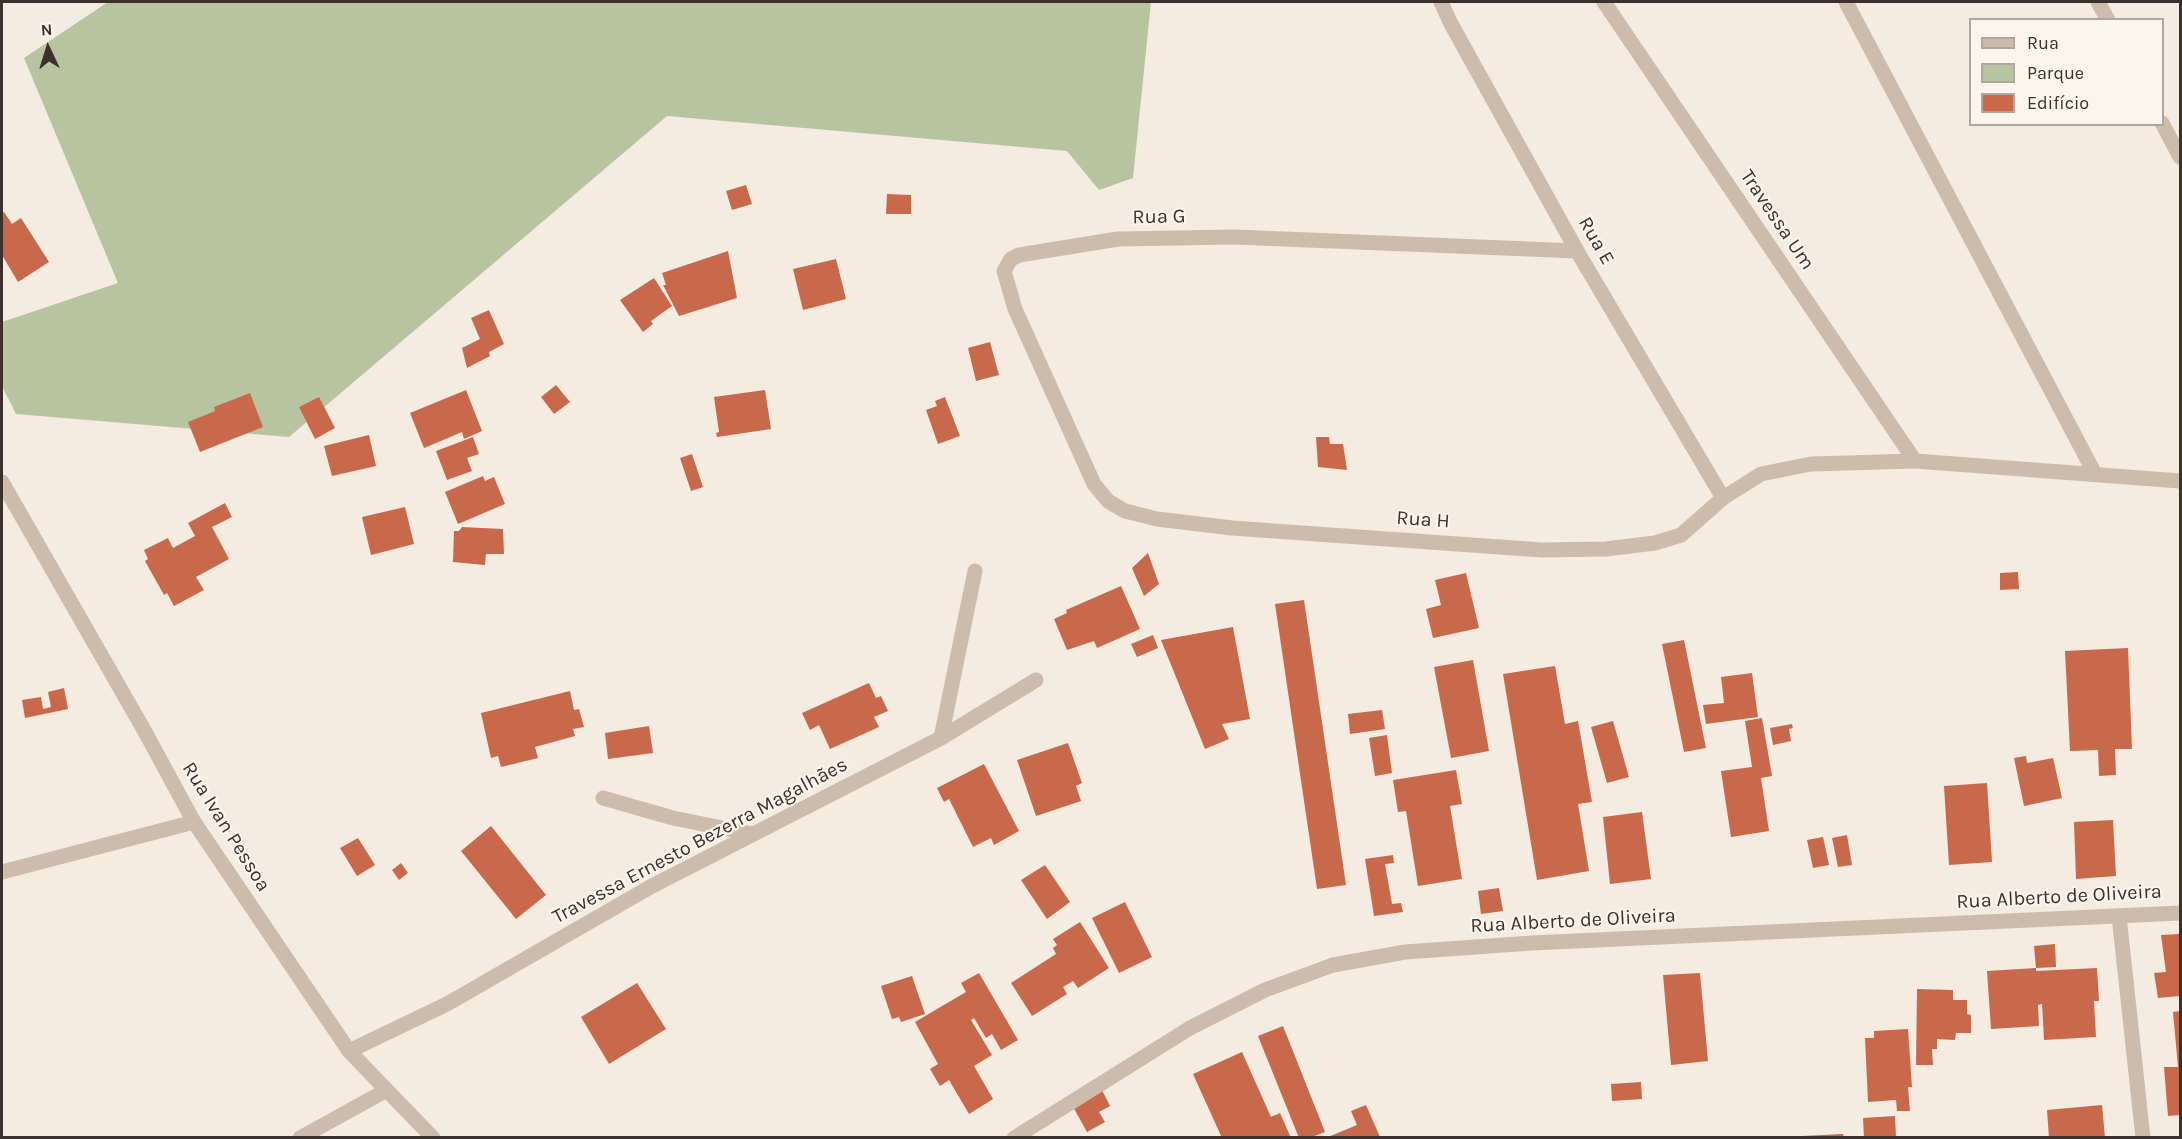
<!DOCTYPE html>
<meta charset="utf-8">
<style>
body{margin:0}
#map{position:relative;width:2182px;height:1139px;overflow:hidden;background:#f4ebe1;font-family:Karla,sans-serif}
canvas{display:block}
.frame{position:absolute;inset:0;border:3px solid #3b302b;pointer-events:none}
.legend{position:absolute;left:1969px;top:18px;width:195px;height:108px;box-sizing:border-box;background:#fbf5ee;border:2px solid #aea6a0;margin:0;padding:8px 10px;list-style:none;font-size:18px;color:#3b302b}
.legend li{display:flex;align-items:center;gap:12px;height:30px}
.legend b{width:30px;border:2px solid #aea6a0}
.north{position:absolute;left:18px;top:18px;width:60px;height:60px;-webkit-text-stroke:4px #fbf5ee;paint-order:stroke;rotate:356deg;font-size:16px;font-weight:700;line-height:24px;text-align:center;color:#3b302b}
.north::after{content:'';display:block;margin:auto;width:21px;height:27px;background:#3b302b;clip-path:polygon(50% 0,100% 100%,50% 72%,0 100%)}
</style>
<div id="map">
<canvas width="2182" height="1139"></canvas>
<div class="frame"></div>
<ul class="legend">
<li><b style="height:8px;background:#cdbbac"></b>Rua</li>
<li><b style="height:16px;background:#b8c4a0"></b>Parque</li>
<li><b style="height:16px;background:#c8694b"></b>Edifício</li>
</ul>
<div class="north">N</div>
</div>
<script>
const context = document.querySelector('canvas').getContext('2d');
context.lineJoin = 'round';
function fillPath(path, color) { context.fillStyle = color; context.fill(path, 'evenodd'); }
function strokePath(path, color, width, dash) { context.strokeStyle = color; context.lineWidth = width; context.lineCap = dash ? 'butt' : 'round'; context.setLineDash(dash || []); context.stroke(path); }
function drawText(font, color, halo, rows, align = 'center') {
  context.font = font + ' Karla,sans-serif'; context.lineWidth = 4.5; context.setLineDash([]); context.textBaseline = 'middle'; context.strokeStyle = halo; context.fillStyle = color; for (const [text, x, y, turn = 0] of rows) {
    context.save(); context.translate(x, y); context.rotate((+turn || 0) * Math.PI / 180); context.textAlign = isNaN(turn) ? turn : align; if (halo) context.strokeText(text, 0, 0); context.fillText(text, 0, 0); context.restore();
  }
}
fillPath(new Path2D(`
 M108,2H1151L1133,178L1099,190L1067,151L667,116L289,437L16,414L2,386V322L118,283L24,58Z`), '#b8c4a0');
fillPath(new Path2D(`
 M746,185L752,204L732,210L726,191Z
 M887,194L911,195V214H886Z
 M4,212L12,224L21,218L49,262L18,282L2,255V213Z
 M728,251L737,298L679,316L663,285H666L662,273Z
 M836,259L846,299L803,310L793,269Z
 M654,278L672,306L651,321L653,324L643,332L620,300Z
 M489,310L504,344L489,352L490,356L467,368L462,348L480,339L471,318Z
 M990,342L999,375L976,381L968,348Z
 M556,385L570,402L554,414L541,397Z
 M466,390L482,431L464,439L462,432L424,448L410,413Z
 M765,390L771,429L717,437L716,433L719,432L714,397Z
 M250,393L263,427L200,452L188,422L215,411L214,407Z
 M319,397L335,428L315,439L299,407Z
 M945,397L960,436L938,444L926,410L937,406L935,401Z
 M369,435L376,466L332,476L324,446Z
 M473,437L479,454L467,458L472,471L447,480L436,451Z
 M1316,437H1329L1330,444H1343L1347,470L1318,467Z
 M692,454L703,487L691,491L680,458Z
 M483,476L485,481L494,477L505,504L458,524L445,492Z
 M225,503L232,517L212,527L229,559L196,577L204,590L174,606L167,593L164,595L145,561L148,559L144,550L168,538L173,548L195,536L188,523Z
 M405,507L414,544L371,555L362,517Z
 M462,527L503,529L504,554H486L485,565L453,562L454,531H459Z
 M1148,553L1159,584L1144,596L1132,568Z
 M2018,572L2019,589L2000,590V573Z
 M1466,573L1479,628L1433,638L1426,609L1441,605L1435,580Z
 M1121,586L1140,629L1097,648L1094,641L1067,650L1054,619L1067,613L1066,610Z
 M1304,600L1346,885L1317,889L1275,604Z
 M1233,627L1250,719L1222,724L1229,739L1205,749L1161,640Z
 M1153,635L1158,648L1137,657L1131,644Z
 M1684,640L1706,748L1684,752L1662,644Z
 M2128,648L2132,749H2115L2116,775L2099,776L2098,750L2070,751L2065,651Z
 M1473,660L1489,751L1451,758L1434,667Z
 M1555,666L1565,724L1578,721L1592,802L1578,804L1589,871L1537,880L1503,674Z
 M1752,673L1758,717L1706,724L1703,705L1724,703L1721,677Z
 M869,683L876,698L881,696L888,711L874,717L879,727L830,749L819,725L810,730L802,713Z
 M64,688L68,709L25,718L22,700L41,697L43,709L51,707L48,692Z
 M570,691L574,710L579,709L584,727L573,729L575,736L535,747L538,758L501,767L498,756L491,758L481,713Z
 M1382,710L1385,729L1350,734L1348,714Z
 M1762,718L1772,776L1761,778L1769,831L1731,837L1721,771L1752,767L1745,721Z
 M1613,721L1629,777L1607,783L1591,727Z
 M1792,724L1793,728L1789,729L1791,741L1773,745L1770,728Z
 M649,726L653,753L608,759L605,733Z
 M1387,735L1392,773L1375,776L1369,738Z
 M1068,743L1082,783L1076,786L1081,801L1036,816L1017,760Z
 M2026,756L2027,763L2053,758L2062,798L2024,806L2014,758Z
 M984,764L1019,831L994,845L991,838L973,847L949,799L944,802L937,788Z
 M1456,770L1462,804L1450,806L1462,879L1418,886L1406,811L1398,812L1393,780Z
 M1987,783L1992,862L1949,865L1944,786Z
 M1642,812L1651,879L1610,884L1603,817Z
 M2113,820L2116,876L2076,879L2074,822Z
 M491,826L546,895L516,919L461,851Z
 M1847,835L1852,865L1838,867L1832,838Z
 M1823,837L1829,865L1813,868L1807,840Z
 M358,838L375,865L357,876L340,848Z
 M1393,855L1394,863L1385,864L1392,904L1401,903L1403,912L1374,916L1365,859Z
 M401,863L408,873L399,880L392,870Z
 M1045,865L1070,902L1047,919L1021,880Z
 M1499,888L1503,911L1481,914L1478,891Z
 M1125,902L1152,957L1119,973L1092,918Z
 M1080,922L1109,968L1078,988L1073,981L1063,987L1067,994L1032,1016L1011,983L1056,954L1053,948L1057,945L1053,939Z
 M2180,934V996L2158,998L2154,973L2166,972L2161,935Z
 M2055,944L2056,967L2036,968L2034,946Z
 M2036,968V971L2097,968L2099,1001H2094L2096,1037L2044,1040L2042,1004L2038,1005L2039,1026L1991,1029L1987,971Z
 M979,973L1018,1040L1001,1050L992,1034L986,1038L974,1018L971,1020L992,1055L974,1066L993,1099L969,1114L949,1080L940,1086L930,1069L938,1064L915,1022L966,992L961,983Z
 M1700,973L1708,1061L1671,1065L1663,975Z
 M912,976L925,1014L901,1022L899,1017L892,1019L881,986Z
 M637,983L666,1029L609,1064L581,1017Z
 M1917,989L1953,990V1000H1967V1014L1971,1015V1033H1956L1955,1040L1937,1039V1049H1932L1933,1065H1916Z
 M2180,1011V1115L2168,1116L2164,1067H2178L2173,1012Z
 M1283,1026L1325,1132L1309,1138H1299L1258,1036Z
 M1908,1029L1912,1087H1908L1910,1111H1897L1896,1100L1868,1102L1865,1038H1874V1031Z
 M1242,1052L1271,1117L1280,1113L1291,1138H1222L1193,1074Z
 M1641,1082L1642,1099L1612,1101L1611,1084Z
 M1101,1088L1110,1106L1099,1112L1105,1122L1087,1132L1072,1105Z
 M1366,1105L1380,1137H1328L1357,1125L1351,1111Z
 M2102,1105L2105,1138H2049L2047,1110Z
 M1895,1116L1896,1138H1864L1863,1118Z
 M1843,1134L1844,1138H1802V1136Z`), '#c8694b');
strokePath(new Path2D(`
 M1441,2L1450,22L1577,251L1723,498
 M1604,2L1915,461
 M1846,2L2095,474
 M2098,2L2108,20
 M2162,123L2180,157
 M1577,251L1235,237L1118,239L1019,255L1011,259L1004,271L1015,309L1094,484L1108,501L1125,511L1157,519L1232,528L1542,550L1606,549L1655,543L1681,535L1723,498L1761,474L1811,464L1915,461L2180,481
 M2,482L144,730L194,822L349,1051L433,1138
 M941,738L975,571
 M603,798L673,818L752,834
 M2,872L194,822
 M2119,916L2143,1138
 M349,1051L447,1004L652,886L941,738L1036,680
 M300,1138L385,1091
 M1014,1138L1190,1028L1265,990L1333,965L1405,952L1532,943L2180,913`), '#cdbbac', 15);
drawText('20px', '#3b302b', '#fbf5ee', [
 ["Rua G",1159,217,-1],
 ["Travessa Um",1777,220,56],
 ["Rua E",1596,241,60],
 ["Rua H",1423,520,4],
 ["Rua Ivan Pessoa",226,827,58],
 ["Travessa Ernesto Bezerra Magalhães",700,841,-28],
 ["Rua Alberto de Oliveira",2059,897,-3],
 ["Rua Alberto de Oliveira",1573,921,-3]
]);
</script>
